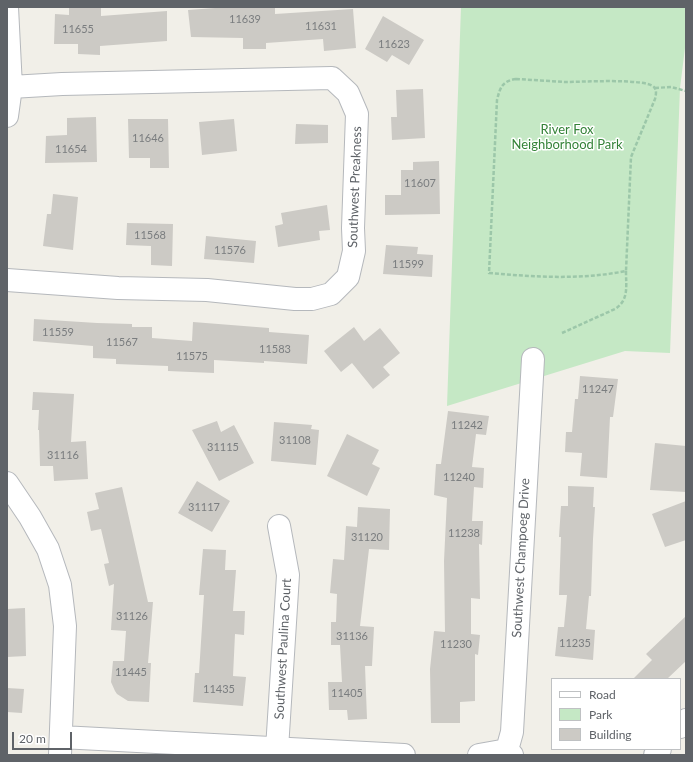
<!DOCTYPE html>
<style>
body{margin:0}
#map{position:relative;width:693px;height:762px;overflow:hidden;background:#f1efe8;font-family:Lato,sans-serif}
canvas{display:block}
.frame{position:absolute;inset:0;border:8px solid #5f6368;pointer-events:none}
.legend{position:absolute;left:551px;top:678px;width:130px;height:72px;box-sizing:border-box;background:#fff;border:1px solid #bfc1c3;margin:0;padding:5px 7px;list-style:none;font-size:12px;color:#5f6368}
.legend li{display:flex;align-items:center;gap:8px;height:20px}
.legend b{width:20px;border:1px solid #bfc1c3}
.scale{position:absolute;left:12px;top:732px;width:60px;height:18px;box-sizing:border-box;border:2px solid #5f6368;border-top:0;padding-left:5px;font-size:12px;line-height:14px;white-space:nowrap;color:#5f6368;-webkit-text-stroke:3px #fff;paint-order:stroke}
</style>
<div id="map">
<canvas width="693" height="762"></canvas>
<div class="frame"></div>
<ul class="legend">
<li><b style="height:5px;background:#fff"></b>Road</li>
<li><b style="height:11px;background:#c5e8c5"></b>Park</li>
<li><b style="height:11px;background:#cccac5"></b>Building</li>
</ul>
<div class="scale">20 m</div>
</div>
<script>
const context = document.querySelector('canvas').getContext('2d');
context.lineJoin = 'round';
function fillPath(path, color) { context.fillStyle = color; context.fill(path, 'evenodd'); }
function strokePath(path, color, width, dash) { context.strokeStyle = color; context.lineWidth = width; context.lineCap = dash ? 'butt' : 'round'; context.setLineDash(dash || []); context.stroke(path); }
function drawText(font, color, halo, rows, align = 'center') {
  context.font = font + ' Lato,sans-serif'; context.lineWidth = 3; context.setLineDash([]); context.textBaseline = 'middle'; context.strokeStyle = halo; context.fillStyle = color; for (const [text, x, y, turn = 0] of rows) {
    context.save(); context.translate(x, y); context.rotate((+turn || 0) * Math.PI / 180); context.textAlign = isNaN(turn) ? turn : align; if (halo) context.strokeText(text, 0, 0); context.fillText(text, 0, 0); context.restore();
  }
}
fillPath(new Path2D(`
 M461,7H686V40L680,88L670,353L625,351L447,406Z`), '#c5e8c5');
fillPath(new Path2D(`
 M69,7H101V16L167,11V41L100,46V55L78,54V44H54L55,14L69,15Z
 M215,7H275V14L353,9L356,48L324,51L323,39L266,43V49H243V38L191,37L188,10L215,8Z
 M383,16L424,40L409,65L392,55L387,62L365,49Z
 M423,89L425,138L392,140L391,117H397L396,90Z
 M96,117L97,162L45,163L46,136L67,135V118Z
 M128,119H168L169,168H150V158H129Z
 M234,119L237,151L202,155L199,122Z
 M296,124L328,125V143L295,144Z
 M439,161L440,214L385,215V195H401V170H413V162Z
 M53,194L78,197L73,250L43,246L47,214H51Z
 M327,205L330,230L319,231L320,240L278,247L275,226L283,224L281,213Z
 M127,223L173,224L172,266L151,265V246L126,245Z
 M206,236L256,241L254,263L204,259Z
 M386,245L418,247L417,254L433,255L432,277L383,274Z
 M34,319L97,323L132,324V327H152V338L192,341L193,322L269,328V332L309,335L307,364L264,361V363L214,360V373L168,371V366L116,364V359L93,358V346L33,341Z
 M354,327L364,341L380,328L400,353L383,367L390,375L373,389L352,363L341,372L324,351Z
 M580,376L618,379L613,417H610L607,478L580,476L582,453L565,452L566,432H572L575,399H578Z
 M33,392L74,394L71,442L86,441L88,479L54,481L53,466H40L39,430H38L39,410H32Z
 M448,411L489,416L486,435L476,434L472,467L484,468L483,488L474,487L472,521H483L482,545L479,544L480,599L471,598V634L480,635L478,655L475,654V701L460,702V723H431L430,669L434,631L445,632L444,561L447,498L434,495L436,464H441Z
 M217,421L221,432L234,425L254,463L219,481L192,430Z
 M274,422L312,425L311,429L319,430L316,465L271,461Z
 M347,434L379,450L372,464L380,468L367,496L327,476Z
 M655,443L686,446V492L650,490Z
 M197,481L230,501L212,532L178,513Z
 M568,486L594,487L593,507H595L593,539L591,596H589L586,629L595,630L593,660L555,656L558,627H564L567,595H559L561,537H559L561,506H568Z
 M122,487L148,602H153L148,663H151L149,702L128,701L117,694L115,691L111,682L113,661H124L126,631L111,630L114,584L109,586L104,564L109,563L101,529L91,531L87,512L99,509L95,493Z
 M686,501V540L665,547L652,514Z
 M358,507L390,509L389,550L369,549L360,626L374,627L372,666H365L367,719L348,720L347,710H329L328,682H342L340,645H331V622H336L337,594L330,593L333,559L344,560L346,526L357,527Z
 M203,549L226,550L225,570H236L233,611H245L244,635L235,634L233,676L246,677L243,706L193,702L195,673H199L204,595H199Z
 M25,608L26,656L7,657V609Z
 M686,616V661L667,679H633L652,660L646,654Z
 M7,688L24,689L22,713L7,712Z`), '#cccac5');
const street = new Path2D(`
 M7,116L11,87L7,7
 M7,280L118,288L207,290L295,299H312L331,294L348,277L354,251L353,228L357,114L348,93L332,78L62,84L11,87
 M7,483L30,517L48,549L60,585L65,626L60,755
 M680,727L686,720
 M61,737L404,755
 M277,749L288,575L279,526
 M479,755L507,750
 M512,755L507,750L512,732L533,359
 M655,755L660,749`);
strokePath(street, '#b5b8bc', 24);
strokePath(new Path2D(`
 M516,79C532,80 549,81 565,82C580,82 646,78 654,87C657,90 656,95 655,99L631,157L626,271C581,280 535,277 489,273L497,100C500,88 502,81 516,79Z
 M655,88L671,87L686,91
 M562,333L615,309C629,300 626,287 626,271`), '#9cc7a9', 2.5, [4, 2]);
strokePath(street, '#fff', 22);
drawText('11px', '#7a7d7f', null, [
 ["11639",245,19],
 ["11631",321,26],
 ["11655",78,29],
 ["11623",394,44],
 ["11646",148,138],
 ["11654",71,149],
 ["11607",420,183],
 ["11568",150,235],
 ["11576",230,250],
 ["11599",408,264],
 ["11559",58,332],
 ["11567",122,342],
 ["11583",275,349],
 ["11575",192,356],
 ["11247",598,389],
 ["11242",467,425],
 ["31108",295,440],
 ["31115",223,447],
 ["31116",63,455],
 ["11240",459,477],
 ["31117",204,507],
 ["11238",464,533],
 ["31120",367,537],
 ["31126",132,616],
 ["31136",352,636],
 ["11235",575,643],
 ["11230",456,644],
 ["11445",131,672],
 ["11435",219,689],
 ["11405",347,693]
]);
drawText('13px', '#348238', '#fff', [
 ["River Fox",567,130],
 ["Neighborhood Park",567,145]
]);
drawText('13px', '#5f6368', '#fff', [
 ["Southwest Preakness",355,187,-88],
 ["Southwest Champoeg Drive",521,558,-87],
 ["Southwest Paulina Court",283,649,-87]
]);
</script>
